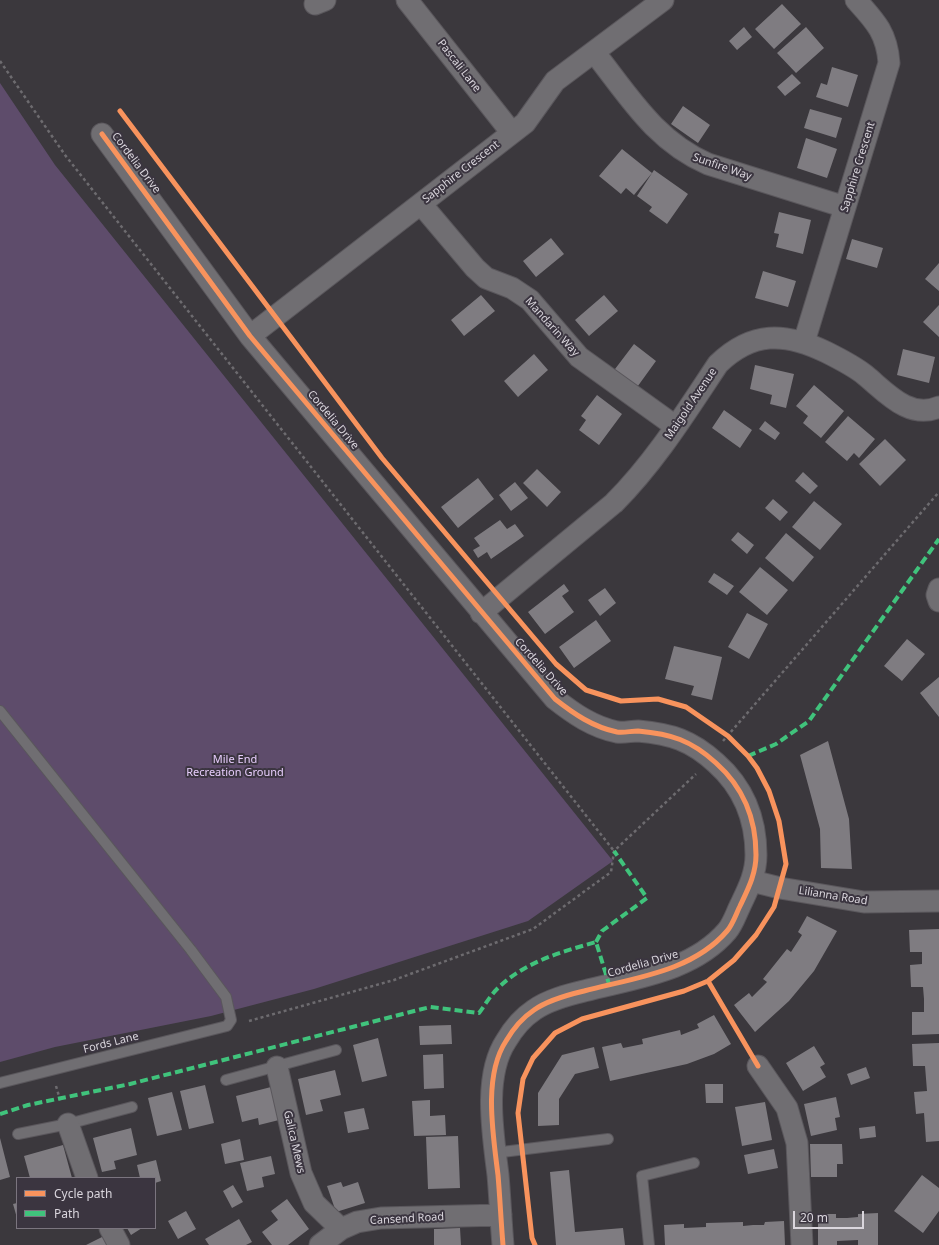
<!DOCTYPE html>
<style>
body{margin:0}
#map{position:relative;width:939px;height:1245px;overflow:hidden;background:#3b383d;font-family:"Noto Sans",sans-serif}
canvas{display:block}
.legend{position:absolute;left:16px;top:1177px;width:140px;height:52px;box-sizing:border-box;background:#3b3540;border:1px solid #7b757f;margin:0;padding:5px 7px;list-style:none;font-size:12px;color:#dad6dd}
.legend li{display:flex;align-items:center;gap:8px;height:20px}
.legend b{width:20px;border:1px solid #7b757f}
.scale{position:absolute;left:793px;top:1211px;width:71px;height:18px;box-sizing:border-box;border:2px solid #dad6dd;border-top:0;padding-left:5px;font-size:12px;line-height:14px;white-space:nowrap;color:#dad6dd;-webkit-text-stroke:3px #3b3540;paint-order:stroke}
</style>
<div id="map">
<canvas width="939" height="1245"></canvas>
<ul class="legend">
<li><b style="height:5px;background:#f8935d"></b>Cycle path</li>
<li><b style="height:5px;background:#40c37c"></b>Path</li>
</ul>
<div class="scale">20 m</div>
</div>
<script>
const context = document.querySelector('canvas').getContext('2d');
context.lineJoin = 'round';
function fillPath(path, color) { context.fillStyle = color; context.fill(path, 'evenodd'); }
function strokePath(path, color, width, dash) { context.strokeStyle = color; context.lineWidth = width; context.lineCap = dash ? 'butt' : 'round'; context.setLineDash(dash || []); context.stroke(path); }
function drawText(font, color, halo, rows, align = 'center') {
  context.font = font + ' "Noto Sans",sans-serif'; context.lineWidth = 4; context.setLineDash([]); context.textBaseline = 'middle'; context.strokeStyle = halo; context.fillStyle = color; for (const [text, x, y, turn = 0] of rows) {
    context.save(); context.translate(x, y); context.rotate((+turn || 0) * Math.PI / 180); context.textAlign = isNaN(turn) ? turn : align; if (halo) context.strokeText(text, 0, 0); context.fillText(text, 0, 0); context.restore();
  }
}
fillPath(new Path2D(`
 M0,83L55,165L613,861L528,921L314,989L211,1016L55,1047L0,1062Z`), '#5e4c6b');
fillPath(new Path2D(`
 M782,4L801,24L774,49L755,29Z
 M744,27L752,37L737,50L729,41Z
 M806,27L824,48L796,73L777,53Z
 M832,67L858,75L848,107L816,97L821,83L827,85Z
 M792,74L801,83L785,96L777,87Z
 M683,106L710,125L698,143L671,124Z
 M810,109L842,118L836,138L804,128Z
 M806,138L837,149L827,178L797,168Z
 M622,149L652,173L634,195L626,188L621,194L599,176Z
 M654,170L688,194L667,224L649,211L652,207L637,196Z
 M779,212L811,220L803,254L776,247L779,234L774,233Z
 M551,238L564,254L536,277L523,261Z
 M852,239L883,248L877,268L846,259Z
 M939,263V291L925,279Z
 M763,271L796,281L788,307L755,298Z
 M481,295L495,311L464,336L451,320Z
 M604,295L618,311L589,336L575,320Z
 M939,305V337L923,322Z
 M634,344L656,361L635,390L612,373Z
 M903,349L935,357L929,383L897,375Z
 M534,354L548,370L518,397L504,381Z
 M755,365L794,374L786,408L770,404L772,395L750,389Z
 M814,385L844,411L821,438L803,423L808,416L796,406Z
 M597,395L622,414L599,445L579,430L586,420L581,416Z
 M724,410L752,430L740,448L712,428Z
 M848,416L875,439L859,458L854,453L847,461L825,442Z
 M765,421L780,433L775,440L759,429Z
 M885,439L906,460L880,486L859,464Z
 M537,469L561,492L547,507L523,483Z
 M803,472L818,486L810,494L795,481Z
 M478,478L494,499L458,528L441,507Z
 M515,482L528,498L511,511L499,495Z
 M773,499L788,512L780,521L765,508Z
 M814,501L842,524L820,550L792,527Z
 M500,520L507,529L515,524L524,536L491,559L487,552L478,558L473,550L480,546L474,538Z
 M738,532L754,545L747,554L731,540Z
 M786,533L814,557L793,582L765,558Z
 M760,567L788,590L767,615L739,592Z
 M714,573L734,586L727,595L708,582Z
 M564,584L569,591L562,596L574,612L545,634L528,612Z
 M605,588L616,603L600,616L588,600Z
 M747,613L768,624L749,659L728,647Z
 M596,620L611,641L574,668L559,647Z
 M907,639L925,654L902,681L884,666Z
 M674,646L722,657L712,700L691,695L694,686L665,679Z
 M939,677V717L920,693Z
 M828,741L849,819L852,869L821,868L820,829L800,755Z
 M807,916L837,931L814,971L789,1001L755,1032L734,1005L749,993L752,997L767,982L763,979L787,949L791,952L802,935L798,932Z
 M939,929V1034L912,1035V1012H924V999L923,987H911L910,965L922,964V952H910L909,930Z
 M714,1015L731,1044L714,1054L687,1064L610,1081L602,1047L621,1043L623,1048L643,1044L642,1039L680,1030L681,1035L699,1028L697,1024Z
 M451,1025L452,1044L420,1045L419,1026Z
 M378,1038L387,1076L362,1082L353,1045Z
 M939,1043V1141L926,1142L924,1113L916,1114L914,1092L927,1091L925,1066H913L912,1044Z
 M814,1046L825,1064L820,1067L826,1077L803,1091L786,1063Z
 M594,1047L599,1068L575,1074L559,1099V1125L538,1126V1093L562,1055Z
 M443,1054L444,1088L424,1089L423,1055Z
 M866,1067L870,1078L851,1085L847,1074Z
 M335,1070L341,1095L320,1100L323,1111L306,1115L298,1079Z
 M705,1084H723V1103H706Z
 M205,1085L214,1123L189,1129L180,1091Z
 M271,1087L279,1120L259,1125L258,1118L242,1122L236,1096Z
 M172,1092L182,1130L157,1136L148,1098Z
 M836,1097L840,1117L835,1118L837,1130L811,1136L804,1104Z
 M430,1100V1116L445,1115L446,1135L414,1136L412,1101Z
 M765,1102L772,1140L742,1146L735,1107Z
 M364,1108L369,1129L348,1133L344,1112Z
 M875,1126L876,1137L860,1139L859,1128Z
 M131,1128L137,1155L114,1161L116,1169L102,1172L93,1138Z
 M458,1136L460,1188L428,1189L426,1137Z
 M0,1138L10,1177L0,1180Z
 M240,1139L244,1160L225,1164L221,1144Z
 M810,1144H842L843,1164H837V1177H811Z
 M63,1145L72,1178H30L24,1156Z
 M774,1149L778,1168L748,1174L744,1155Z
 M271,1156L275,1174L262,1177L264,1187L247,1191L240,1163Z
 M156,1160L161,1181L155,1183V1178H140L137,1165Z
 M569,1170L575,1232L623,1228L625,1245H556L550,1172Z
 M922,1175L939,1188V1211L923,1233L894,1211Z
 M341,1182L343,1187L358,1182L365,1203L336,1212L327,1186Z
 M233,1185L243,1202L232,1208L223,1191Z
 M287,1199L309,1229L288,1245H272L262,1232L278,1220L271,1211Z
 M17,1203V1218L13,1204Z
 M186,1211L196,1229L178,1239L168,1221Z
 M878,1213V1245H858V1240L837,1241V1245H818V1214H836V1218H847L858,1217V1214Z
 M239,1219L252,1242L246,1245H209L205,1239Z
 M784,1221L785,1245H665L664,1225L684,1224V1228L706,1227V1223L743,1222V1226L753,1225H764L765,1222Z
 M127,1228H142L131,1235Z
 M460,1228L461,1245H434V1229Z
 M108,1234L114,1245H86Z`), '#7f7c81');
const service = new Path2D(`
 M0,711L191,950L226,997L231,1020L227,1026L0,1083
 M226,1080L336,1050
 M18,1134L68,1124L132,1107
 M494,1153L608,1139
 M649,1245L642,1176L694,1163`);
const minor = new Path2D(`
 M407,0L512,133
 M315,4L325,0
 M594,52C629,96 654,140 708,164L845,207
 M102,134L250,336L555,699C574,714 593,727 617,732C624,733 631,731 638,731C671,734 691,740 716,763C743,787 756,819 756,855C756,874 748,889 740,906C736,914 733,924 727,931C692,972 633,978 584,991C567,995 548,1000 534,1010C522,1018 513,1029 506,1041C483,1076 493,1134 498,1175C500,1198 501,1222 503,1245
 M421,204L475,268L486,278L512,288L530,300L579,357L675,426
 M250,336L525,123L555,81L663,0
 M804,342L889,63C887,33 875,21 856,0
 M939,589L937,595L939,601
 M481,613L614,503C655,462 686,412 718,364C752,331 785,332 826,352C840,359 854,366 865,375C886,392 909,420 939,407
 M752,881L780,888L864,902L939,901
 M758,1066L787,1108L797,1143L802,1245
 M277,1067L301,1173L314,1203L341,1229
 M68,1124L87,1178
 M110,1228L119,1245
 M320,1245L341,1229L357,1222L381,1218L501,1215`);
strokePath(service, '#5a575c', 12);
strokePath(minor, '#5a575c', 23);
strokePath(new Path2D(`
 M0,61L65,155L614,851
 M723,741L939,492
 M249,1021L394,980L533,929L611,872L614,851L696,774
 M56,1086L61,1103`), '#6d6b6f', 2.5, [3, 3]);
strokePath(service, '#706e72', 10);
strokePath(minor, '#706e72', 21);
strokePath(new Path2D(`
 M748,756L776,744L809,721L939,539
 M596,942L602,931L647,898L614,851
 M0,1114L28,1105L130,1084L430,1007L479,1013C485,1005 490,996 497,989C524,962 561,952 596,942L609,984`), '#40c37c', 4, [8, 4]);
strokePath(new Path2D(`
 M120,111L382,458L556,664L586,690L621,701L658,699L686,707L728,736L748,756L757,768L769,791L779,821L786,864L774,907L756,935L734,960L708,981L684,991L582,1019L555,1033L533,1058L523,1079L518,1113L532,1238L535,1245
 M102,134L250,336L555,699C574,714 593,727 617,732C624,733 631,731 638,731C671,734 691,740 716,763C743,787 756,819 756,855C756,874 748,889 740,906C736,914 733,924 727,931C692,972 633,978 584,991C567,995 548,1000 534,1010C522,1018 513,1029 506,1041C483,1076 493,1134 498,1175C500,1198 501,1222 503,1245
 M708,981L758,1066`), '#f8935d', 5);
drawText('11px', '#dad6dd', '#3b3540', [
 ["Pascali Lane",459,66,52],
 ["Cordelia Drive",136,163,53],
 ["Sunfire Way",722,167,19],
 ["Sapphire Crescent",858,167,-73],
 ["Sapphire Crescent",461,172,-38],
 ["Mandarin Way",552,327,48],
 ["Maigold Avenue",691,404,-56],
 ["Cordelia Drive",333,420,50],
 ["Cordelia Drive",541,667,48],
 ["Lilianna Road",833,896,9],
 ["Cordelia Drive",643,964,-16],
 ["Fords Lane",111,1043,-14],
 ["Galica Mews",294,1142,77],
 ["Cansend Road",407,1219,-3]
]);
drawText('11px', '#e7cdfc', '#3b3540', [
 ["Mile End",235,760],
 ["Recreation Ground",235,773]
]);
</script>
